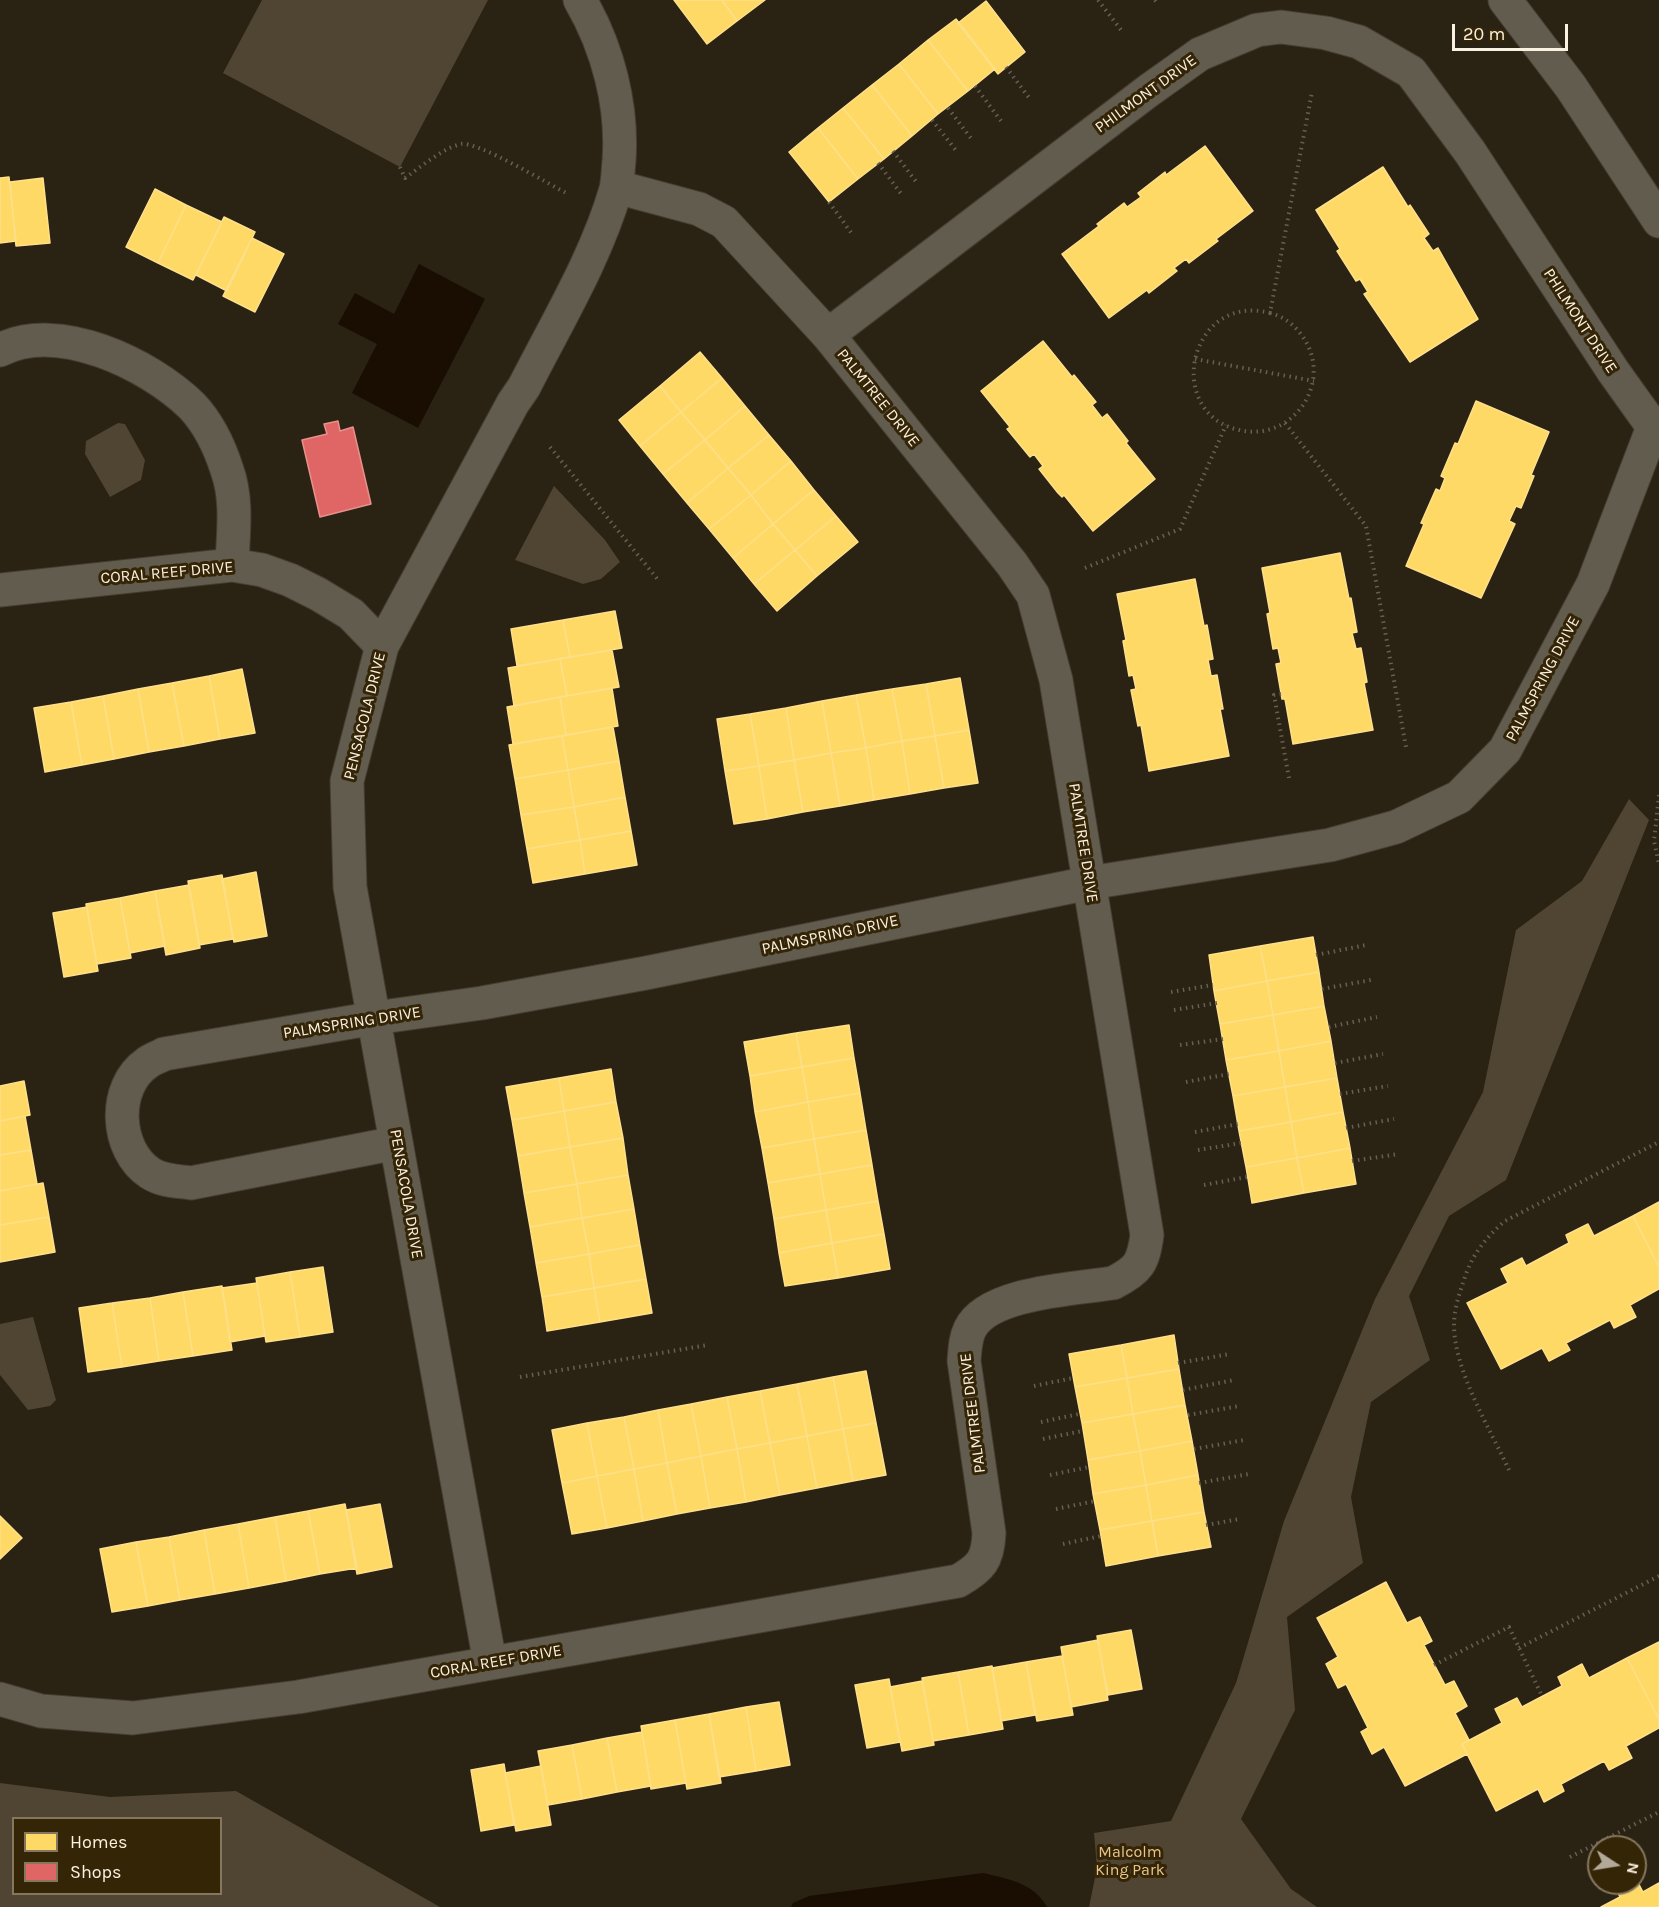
<!DOCTYPE html>
<style>
body{margin:0}
#map{position:relative;width:1659px;height:1907px;overflow:hidden;background:#2a2212;font-family:Karla,sans-serif}
canvas{display:block}
.legend{position:absolute;left:12px;top:1817px;width:210px;height:78px;box-sizing:border-box;background:#352507;border:2px solid #84775e;margin:0;padding:8px 10px;list-style:none;font-size:18px;color:#fbf1e0}
.legend li{display:flex;align-items:center;gap:12px;height:30px}
.legend b{width:30px;border:2px solid #84775e}
.north{position:absolute;left:1587px;top:1835px;width:60px;height:60px;box-sizing:border-box;background:#352507;border:2px solid #84775e;border-radius:50%;rotate:102deg;font-size:16px;font-weight:700;line-height:24px;text-align:center;color:#fbf1e0}
.north::after{content:'';display:block;margin:auto;width:21px;height:27px;background:#b2a998;clip-path:polygon(50% 0,100% 100%,50% 72%,0 100%)}
.scale{position:absolute;left:1452px;top:24px;width:116px;height:27px;box-sizing:border-box;border:3px solid #fbf1e0;border-top:0;padding-left:8px;font-size:18px;line-height:21px;white-space:nowrap;color:#fbf1e0;-webkit-text-stroke:4px #352507;paint-order:stroke}
</style>
<div id="map">
<canvas width="1659" height="1907"></canvas>
<ul class="legend">
<li><b style="height:16px;background:#ffd966"></b>Homes</li>
<li><b style="height:16px;background:#e06666"></b>Shops</li>
</ul>
<div class="north">N</div>
<div class="scale">20 m</div>
</div>
<script>
const context = document.querySelector('canvas').getContext('2d');
context.lineJoin = 'round';
function fillPath(path, color) { context.fillStyle = color; context.fill(path, 'evenodd'); }
function strokePath(path, color, width, dash) { context.strokeStyle = color; context.lineWidth = width; context.lineCap = dash ? 'butt' : 'round'; context.setLineDash(dash || []); context.stroke(path); }
function drawText(font, color, halo, rows, align = 'center') {
  context.font = font + ' Karla,sans-serif'; context.lineWidth = 6; context.setLineDash([]); context.textBaseline = 'middle'; context.strokeStyle = halo; context.fillStyle = color; for (const [text, x, y, turn = 0] of rows) {
    context.save(); context.translate(x, y); context.rotate((+turn || 0) * Math.PI / 180); context.textAlign = isNaN(turn) ? turn : align; if (halo) context.strokeText(text, 0, 0); context.fillText(text, 0, 0); context.restore();
  }
}
fillPath(new Path2D(`
 M262,0H488L400,167L223,73Z
 M118,423L125,424L145,460L141,480L110,497L85,454L86,441Z
 M554,486L605,540L620,562L601,579L583,584L515,560Z
 M1629,799L1649,820L1506,1180L1449,1216L1409,1296L1430,1360L1371,1402L1351,1497L1363,1563L1287,1617L1295,1710L1241,1819L1291,1889L1317,1907H1089L1097,1868L1094,1833L1171,1821L1236,1683L1284,1521L1375,1299L1483,1092L1516,930L1582,881Z
 M33,1317L56,1400L50,1406L28,1410L0,1375V1324Z
 M0,1783L110,1797L236,1791L440,1907H0ZM14,1818H220V1894H14Z`), '#504532');
fillPath(new Path2D(`
 M419,264L485,299L418,428L352,393L377,344L338,324L355,293L394,314Z
 M983,1873C1008,1879 1034,1883 1047,1907H791L793,1903L809,1896Z`), '#1a0e02');
const homes = new Path2D(`
 M674,0H722L737,21L707,44Z
 M722,0H765L737,21Z
 M986,1L1025,52L998,74L958,23Z
 M956,19L995,69L968,91L928,40Z
 M928,40L968,91L938,114L899,64Z
 M899,64L938,114L912,136L872,85Z
 M872,85L912,136L884,159L843,108Z
 M843,108L884,159L858,179L818,128Z
 M818,128L858,179L829,202L789,152Z
 M1205,146L1253,211L1216,239L1218,241L1189,263L1186,259L1174,268L1177,271L1149,293L1147,290L1109,318L1062,254L1099,226L1097,224L1124,203L1127,207L1141,197L1138,193L1165,172L1166,175Z
 M1383,167L1408,207L1410,205L1429,234L1424,238L1433,251L1438,248L1478,319L1410,362L1364,294L1368,292L1360,279L1356,281L1337,251L1340,249L1316,210Z
 M9,177L16,241L0,243V178Z
 M43,178L50,243L16,246L10,182Z
 M155,189L186,205L158,263L126,247Z
 M186,205L222,222L193,280L158,263Z
 M224,217L255,232L227,291L196,275Z
 M252,238L284,254L255,312L223,296Z
 M1043,341L1072,377L1074,375L1096,402L1092,405L1102,418L1107,414L1128,441L1126,443L1155,479L1093,531L1064,495L1062,497L1058,493L1039,469L1043,466L1034,454L1030,457L1007,429L1010,427L981,391Z
 M700,352L722,378L681,412L660,386Z
 M722,378L745,406L705,440L681,412Z
 M660,386L681,412L640,446L619,420Z
 M1476,401L1549,432L1531,475L1534,476L1521,508L1516,506L1509,521L1515,524L1481,598L1406,566L1424,524L1421,523L1436,489L1440,491L1445,478L1441,476L1455,443L1458,444Z
 M745,406L769,435L728,468L705,440Z
 M681,412L705,440L663,474L640,446Z
 M769,435L791,461L751,495L728,468Z
 M705,440L728,468L687,503L663,474Z
 M791,461L814,490L773,524L751,495Z
 M728,468L751,495L709,529L687,503Z
 M814,490L836,516L795,550L773,524Z
 M751,495L773,524L733,558L709,529Z
 M836,516L858,542L817,576L795,550Z
 M773,524L795,550L754,584L733,558Z
 M795,550L817,576L777,611L754,584Z
 M1340,553L1349,599L1351,598L1357,632L1352,633L1356,649L1361,648L1367,682L1364,683L1373,730L1293,744L1285,699H1282L1276,664L1281,663L1278,648L1273,649L1267,614L1270,613L1262,568Z
 M1195,579L1204,626L1207,625L1213,659L1208,660L1211,676L1217,675L1223,709H1220L1229,756L1149,771L1141,725L1138,726L1131,690L1136,689L1133,675L1129,676L1123,641L1126,640L1117,594Z
 M615,611L622,648L570,657L563,620Z
 M563,620L570,657L517,666L511,629Z
 M612,650L619,687L567,696L560,659Z
 M560,659L567,696L514,706L508,668Z
 M242,669L255,733L220,739L209,676Z
 M209,676L220,739L184,746L172,683Z
 M960,678L969,730L935,736L926,684Z
 M172,683L184,746L149,752L138,689Z
 M926,684L935,736L902,741L892,689Z
 M612,688L618,726L566,735L560,697Z
 M138,689L149,752L114,759L103,696Z
 M892,689L902,741L866,748L856,695Z
 M856,695L866,748L831,753L822,701Z
 M103,696L114,759L82,765L71,702Z
 M560,697L566,735L513,744L507,707Z
 M822,701L831,753L794,760L786,708Z
 M71,702L82,765L45,772L34,708Z
 M786,708L794,760L759,766L750,714Z
 M750,714L759,766L725,771L717,719Z
 M613,727L619,761L568,770L562,736Z
 M969,730L978,783L944,788L935,736Z
 M562,736L568,770L515,779L509,745Z
 M935,736L944,788L910,794L902,741Z
 M902,741L910,794L874,800L866,748Z
 M866,748L874,800L840,806L831,753Z
 M831,753L840,806L803,812L794,760Z
 M794,760L803,812L767,819L759,766Z
 M619,761L625,797L574,807L568,770Z
 M759,766L767,819L734,824L725,771Z
 M568,770L574,807L521,815L515,779Z
 M625,797L631,831L580,840L574,807Z
 M574,807L580,840L527,849L521,815Z
 M631,831L637,865L585,874L580,840Z
 M580,840L585,874L533,883L527,849Z
 M256,872L267,936L234,942L222,879Z
 M222,875L233,939L199,945L188,881Z
 M189,885L200,948L166,955L155,891Z
 M155,891L165,946L130,953L120,898Z
 M120,898L131,958L97,964L86,904Z
 M87,907L98,971L64,977L53,913Z
 M1313,937L1319,972L1267,981L1260,946Z
 M1260,946L1267,981L1214,991L1209,955Z
 M1319,972L1324,1006L1273,1015L1267,981Z
 M1267,981L1273,1015L1220,1024L1214,991Z
 M1324,1006L1331,1041L1279,1051L1273,1015Z
 M1273,1015L1279,1051L1226,1060L1220,1024Z
 M849,1025L854,1058L802,1067L796,1033Z
 M796,1033L802,1067L750,1076L744,1042Z
 M1331,1041L1337,1078L1285,1087L1279,1051Z
 M1279,1051L1285,1087L1233,1096L1226,1060Z
 M854,1058L860,1093L808,1102L802,1067Z
 M802,1067L808,1102L755,1112L750,1076Z
 M611,1069L616,1102L564,1111L559,1078Z
 M559,1078L564,1111L512,1120L506,1087Z
 M1337,1078L1343,1112L1291,1122L1285,1087Z
 M24,1081L30,1115L0,1121V1086Z
 M1285,1087L1291,1122L1239,1131L1233,1096Z
 M860,1093L866,1130L814,1139L808,1102Z
 M616,1102L623,1138L570,1147L564,1111Z
 M808,1102L814,1139L762,1148L755,1112Z
 M564,1111L570,1147L518,1156L512,1120Z
 M1343,1112L1350,1148L1297,1158L1291,1122Z
 M25,1116L31,1150L0,1155V1121Z
 M1291,1122L1297,1158L1246,1167L1239,1131Z
 M866,1130L872,1165L820,1174L814,1139Z
 M623,1138L628,1175L577,1184L570,1147Z
 M814,1139L820,1174L768,1183L762,1148Z
 M570,1147L577,1184L524,1193L518,1156Z
 M1350,1148L1356,1184L1304,1193L1297,1158Z
 M31,1150L37,1184L0,1191V1155Z
 M1297,1158L1304,1193L1252,1203L1246,1167Z
 M872,1165L878,1201L826,1210L820,1174Z
 M820,1174L826,1210L774,1219L768,1183Z
 M628,1175L634,1209L582,1218L577,1184Z
 M43,1183L49,1217L0,1225V1191Z
 M577,1184L582,1218L530,1227L524,1193Z
 M878,1201L884,1234L832,1243L826,1210Z
 M1659,1202V1267L1633,1216Z
 M634,1209L640,1245L589,1254L582,1218Z
 M826,1210L832,1243L779,1253L774,1219Z
 M1633,1216L1659,1267V1289L1630,1305L1636,1317L1614,1328L1610,1320L1566,1343L1570,1350L1549,1361L1542,1348L1501,1369L1467,1303L1508,1283L1501,1269L1522,1258L1526,1266L1569,1243L1566,1235L1588,1224L1594,1236Z
 M49,1217L55,1252L0,1262V1225Z
 M582,1218L589,1254L536,1263L530,1227Z
 M884,1234L890,1269L838,1278L832,1243Z
 M832,1243L838,1278L785,1286L779,1253Z
 M640,1245L646,1279L594,1288L589,1254Z
 M589,1254L594,1288L542,1297L536,1263Z
 M323,1267L333,1332L300,1337L290,1272Z
 M290,1272L300,1337L266,1342L256,1278Z
 M646,1279L652,1313L600,1322L594,1288Z
 M257,1283L265,1336L230,1342L222,1288Z
 M222,1286L232,1350L193,1356L183,1292Z
 M594,1288L600,1322L547,1331L542,1297Z
 M183,1292L193,1356L159,1361L150,1298Z
 M150,1298L159,1361L122,1367L112,1303Z
 M112,1303L122,1367L88,1372L79,1308Z
 M1174,1335L1179,1369L1127,1378L1121,1345Z
 M1121,1345L1127,1378L1075,1387L1069,1354Z
 M1179,1369L1185,1405L1133,1414L1127,1378Z
 M866,1371L876,1423L843,1429L833,1377Z
 M833,1377L843,1429L807,1436L797,1384Z
 M1127,1378L1133,1414L1082,1423L1075,1387Z
 M797,1384L807,1436L770,1443L760,1391Z
 M760,1391L770,1443L737,1449L727,1397Z
 M727,1397L737,1449L701,1456L691,1404Z
 M691,1404L701,1456L667,1463L658,1410Z
 M1185,1405L1192,1441L1140,1451L1133,1414Z
 M658,1410L667,1463L634,1469L624,1417Z
 M1133,1414L1140,1451L1088,1460L1082,1423Z
 M624,1417L634,1469L597,1476L587,1423Z
 M587,1423L597,1476L562,1483L552,1430Z
 M876,1423L886,1475L853,1481L843,1429Z
 M843,1429L853,1481L817,1488L807,1436Z
 M807,1436L817,1488L780,1495L770,1443Z
 M1192,1441L1198,1475L1146,1485L1140,1451Z
 M770,1443L780,1495L746,1502L737,1449Z
 M737,1449L746,1502L710,1508L701,1456Z
 M1140,1451L1146,1485L1093,1494L1088,1460Z
 M701,1456L710,1508L677,1514L667,1463Z
 M667,1463L677,1514L643,1521L634,1469Z
 M634,1469L643,1521L607,1528L597,1476Z
 M1198,1475L1204,1512L1152,1521L1146,1485Z
 M597,1476L607,1528L572,1534L562,1483Z
 M1146,1485L1152,1521L1100,1530L1093,1494Z
 M345,1504L357,1568L320,1574L308,1511Z
 M380,1504L392,1567L357,1574L346,1510Z
 M308,1511L320,1574L286,1581L275,1517Z
 M1204,1512L1211,1547L1158,1556L1152,1521Z
 M0,1516L22,1538L0,1559Z
 M275,1517L286,1581L249,1588L238,1524Z
 M1152,1521L1158,1556L1106,1566L1100,1530Z
 M238,1524L249,1588L215,1594L204,1530Z
 M204,1530L215,1594L180,1600L169,1537Z
 M169,1537L180,1600L148,1606L136,1542Z
 M136,1542L148,1606L112,1612L100,1549Z
 M1386,1582L1407,1623L1420,1617L1432,1641L1424,1645L1445,1685L1454,1681L1467,1706L1455,1713L1469,1740L1462,1744L1467,1754L1405,1786L1384,1747L1372,1754L1361,1732L1368,1728L1346,1684L1338,1688L1326,1664L1338,1657L1317,1618Z
 M1131,1630L1142,1689L1108,1695L1097,1636Z
 M1098,1640L1108,1700L1071,1707L1061,1647Z
 M1659,1642V1719L1627,1658Z
 M1062,1656L1073,1715L1037,1721L1026,1662Z
 M1627,1658L1659,1719V1728L1626,1746L1632,1758L1609,1770L1604,1761L1561,1784L1564,1791L1544,1802L1538,1789L1496,1811L1462,1744L1502,1723L1495,1709L1517,1698L1522,1707L1562,1686L1558,1677L1582,1664L1589,1678Z
 M1026,1662L1035,1715L1001,1721L992,1668Z
 M992,1666L1003,1729L969,1735L958,1672Z
 M958,1672L969,1735L933,1741L922,1678Z
 M889,1679L900,1742L867,1748L855,1685Z
 M922,1681L934,1745L902,1751L890,1687Z
 M779,1702L790,1765L756,1771L746,1707Z
 M746,1707L756,1771L719,1777L709,1714Z
 M709,1714L721,1783L687,1789L675,1720Z
 M675,1720L686,1783L651,1789L641,1726Z
 M642,1732L651,1786L617,1792L607,1738Z
 M607,1738L617,1792L582,1799L572,1745Z
 M572,1745L582,1799L548,1805L538,1751Z
 M504,1764L514,1825L481,1831L471,1770Z
 M541,1766L551,1825L516,1831L505,1773Z
 M1636,1879L1643,1892L1659,1883V1907H1601L1620,1897L1616,1889L1629,1883H1635Z`);
fillPath(homes, '#ffd966');
strokePath(homes, '#fee08b', 1.5);
const shops = new Path2D(`
 M338,421L340,431L353,427L371,504L320,517L302,440L327,434L324,424Z`);
fillPath(shops, '#e06666');
strokePath(shops, '#e8908b', 1.5);
const street = new Path2D(`
 M828,335L1148,91L1200,54L1257,30L1281,27L1326,33L1359,42L1411,72L1470,152L1613,371L1653,427
 M0,350C58,320 149,364 192,406C208,423 220,448 227,470C238,500 233,534 232,565
 M0,590L232,565L262,570L290,580L318,594L351,614L382,646
 M396,1143L191,1183C177,1181 162,1181 150,1173C115,1150 112,1087 147,1063C152,1059 159,1057 164,1054L375,1018L482,1003L646,973L1089,883L1330,845L1396,827L1459,797L1505,750L1593,584L1653,427L1659,423
 M490,1663L350,887L347,781L382,646L513,403L524,387C557,322 596,258 616,189C618,180 618,170 619,161C623,106 608,48 580,0
 M0,1699L41,1711L133,1718L298,1697L958,1581C981,1568 988,1560 989,1533L964,1361C965,1350 965,1339 970,1329C988,1292 1076,1289 1113,1283C1139,1270 1143,1263 1147,1235L1056,680L1033,595L1012,564L828,335L724,222L699,209L617,187`);
const secondary = new Path2D(`
 M1505,0L1571,87L1659,221`);
strokePath(street, '#453d32', 35);
strokePath(secondary, '#453d32', 35);
strokePath(new Path2D(`
 M1098,0L1121,30
 M1155,0L1158,4
 M1006,67L1030,99
 M975,86L1001,121
 M948,108L973,141
 M932,120L958,153
 M893,151L917,183
 M878,163L902,195
 M400,167L405,178C421,167 441,149 461,144C477,141 547,183 566,193
 M829,202L852,234
 M1270,313C1282,316 1292,323 1300,333C1336,377 1296,443 1239,430C1163,413 1189,292 1270,313L1312,92
 M1195,359L1314,381
 M1285,423L1366,526L1406,747
 M550,447L659,581
 M1085,568L1180,529L1226,425
 M1281,694L1274,695L1289,778
 M1659,795L1654,841L1659,864
 M1316,955L1366,945
 M1322,989L1371,980
 M1171,992L1213,985
 M1174,1010L1217,1003
 M1329,1027L1377,1017
 M1180,1045L1223,1039
 M1335,1063L1383,1054
 M1186,1082L1229,1074
 M1340,1094L1388,1086
 M1346,1128L1394,1119
 M1195,1132L1238,1124
 M1198,1150L1241,1143
 M1352,1161L1399,1154
 M1204,1185L1247,1177
 M1178,1363L1230,1354
 M520,1377L708,1345
 M1034,1386L1073,1378
 M1183,1390L1234,1380
 M1188,1415L1239,1406
 M1041,1422L1079,1414
 M1043,1439L1082,1431
 M1194,1449L1244,1440
 M1509,1470C1490,1429 1454,1370 1454,1325C1454,1310 1459,1294 1464,1280C1471,1256 1486,1237 1505,1221L1659,1142
 M1050,1475L1089,1467
 M1199,1483L1249,1474
 M1056,1509L1095,1501
 M1206,1525L1240,1519
 M1063,1544L1101,1536
 M1519,1648L1659,1576
 M1434,1665L1509,1627L1542,1696
 M1570,1857L1659,1812`), '#666054', 4, [1.5, 4.5]);
strokePath(street, '#625c4f', 33);
strokePath(secondary, '#625c4f', 33);
drawText('16px', '#fbf1e0', '#352507', [
 ["PHILMONT DRIVE",1146,94,-36],
 ["PHILMONT DRIVE",1580,321,57],
 ["PALMTREE DRIVE",878,398,51],
 ["CORAL REEF DRIVE",167,573,-5],
 ["PALMSPRING DRIVE",1543,679,-62],
 ["PENSACOLA DRIVE",365,716,-76],
 ["PALMTREE DRIVE",1083,843,81],
 ["PALMSPRING DRIVE",830,935,-12],
 ["PALMSPRING DRIVE",352,1023,-9],
 ["PENSACOLA DRIVE",406,1194,80],
 ["PALMTREE DRIVE",973,1413,-97],
 ["CORAL REEF DRIVE",496,1662,-10]
]);
drawText('16px', '#e7c58c', '#352507', [
 ["Malcolm",1130,1852],
 ["King Park",1130,1870]
]);
</script>
